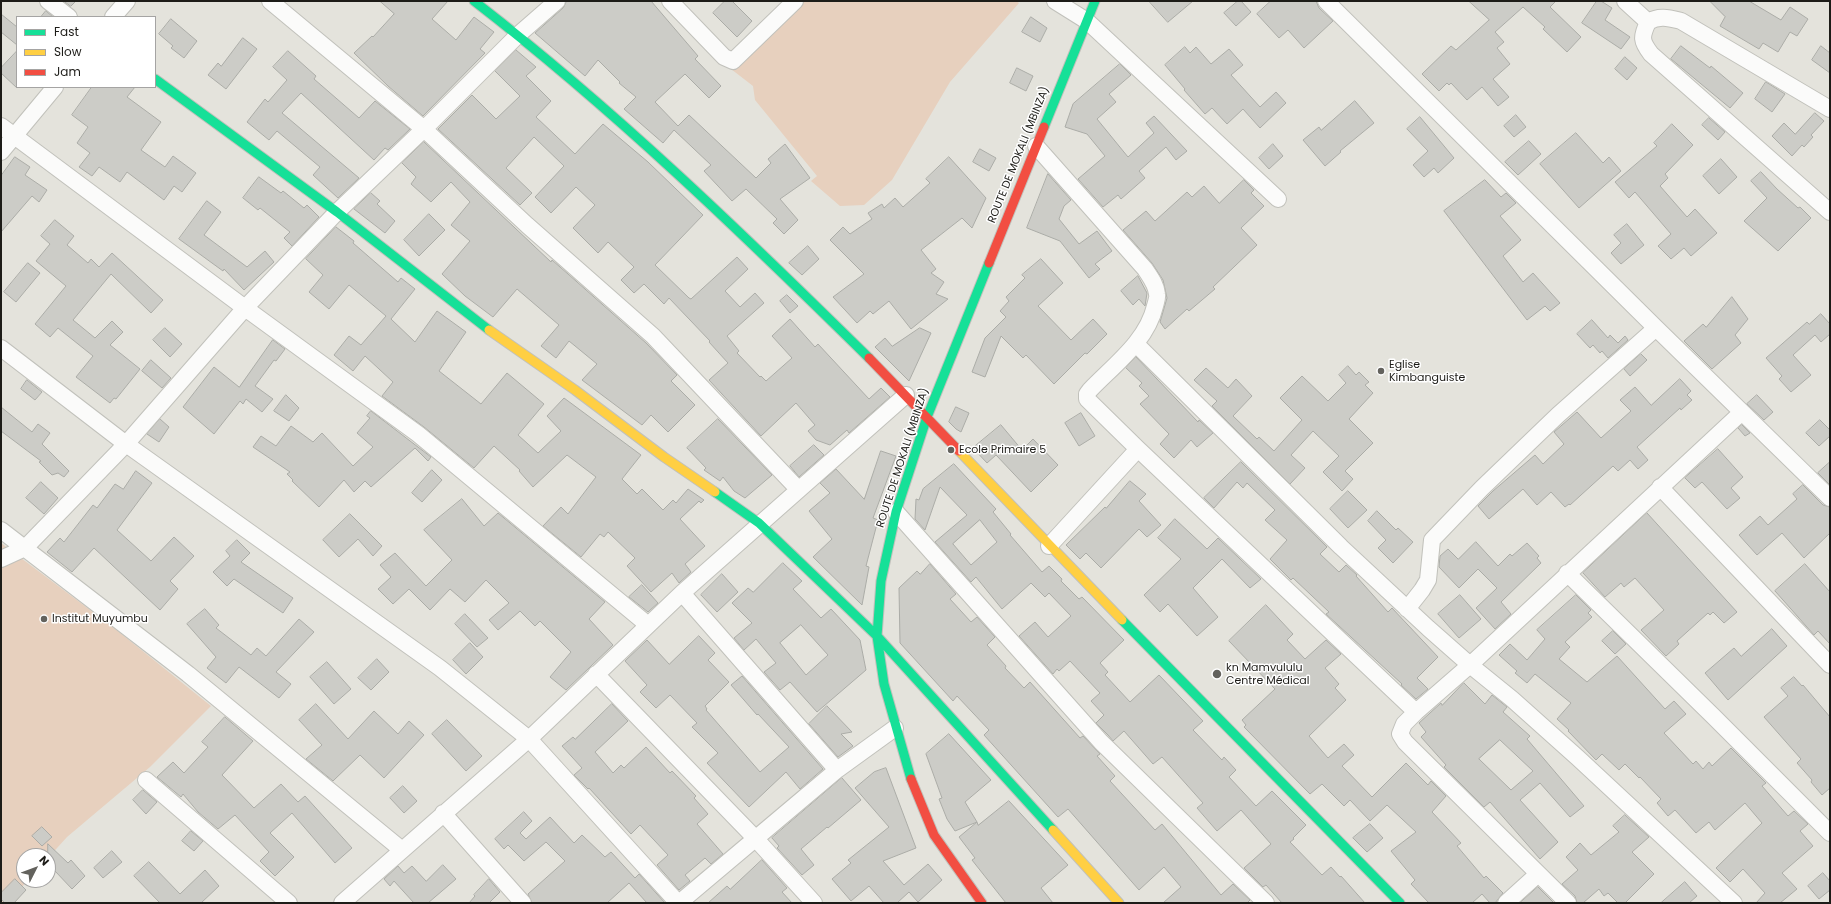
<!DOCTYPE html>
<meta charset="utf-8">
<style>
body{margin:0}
#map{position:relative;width:1831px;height:904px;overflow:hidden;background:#e4e3dc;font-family:Poppins,sans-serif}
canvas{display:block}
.frame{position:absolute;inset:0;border:2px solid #1d1c18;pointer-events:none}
.legend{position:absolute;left:16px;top:16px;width:140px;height:72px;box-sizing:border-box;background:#fff;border:1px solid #a5a4a3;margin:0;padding:5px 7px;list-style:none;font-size:12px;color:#1d1c18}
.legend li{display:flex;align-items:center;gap:8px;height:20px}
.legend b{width:20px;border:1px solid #a5a4a3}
.north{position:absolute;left:16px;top:848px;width:40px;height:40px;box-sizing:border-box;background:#fff;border:1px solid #a5a4a3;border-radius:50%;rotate:48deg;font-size:11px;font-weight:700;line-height:16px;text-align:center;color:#1d1c18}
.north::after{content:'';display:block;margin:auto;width:14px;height:18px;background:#63625d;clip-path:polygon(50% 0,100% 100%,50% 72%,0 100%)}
</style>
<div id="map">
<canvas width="1831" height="904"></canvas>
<div class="frame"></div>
<ul class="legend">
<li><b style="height:5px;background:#16e098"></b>Fast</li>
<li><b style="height:5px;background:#ffcf43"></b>Slow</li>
<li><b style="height:5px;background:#f24e42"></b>Jam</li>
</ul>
<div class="north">N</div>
</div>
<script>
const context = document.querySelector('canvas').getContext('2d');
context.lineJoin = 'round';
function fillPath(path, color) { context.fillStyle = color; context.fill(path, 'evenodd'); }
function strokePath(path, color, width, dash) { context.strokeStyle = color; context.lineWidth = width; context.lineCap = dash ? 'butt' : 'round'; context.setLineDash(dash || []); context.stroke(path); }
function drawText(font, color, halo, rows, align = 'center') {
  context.font = font + ' Poppins,sans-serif'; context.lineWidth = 3; context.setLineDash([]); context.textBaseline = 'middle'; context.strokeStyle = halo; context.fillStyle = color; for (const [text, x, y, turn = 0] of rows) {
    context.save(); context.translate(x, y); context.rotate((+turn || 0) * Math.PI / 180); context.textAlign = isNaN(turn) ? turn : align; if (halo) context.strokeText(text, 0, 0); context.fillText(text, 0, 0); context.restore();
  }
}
fillPath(new Path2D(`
 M800,1H1016L1019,3L950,82L892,180L864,205L840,206L811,181L817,176L755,100L753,86L731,69Z
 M1,543L114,628L211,706L150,767L67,837L48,858V856H24V880H28L8,903H1Z`), '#e7d0be');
const building = new Path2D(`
 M64,1H76L71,6Z
 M380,1H448L432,19L456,40L474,17L494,32L480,49L485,53L423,116L388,86L354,53L372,36L373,37L394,14Z
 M567,1H651L698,56L695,59L721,86L709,98L685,74L655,102L678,126L689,115L756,178L771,163L768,159L785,144L810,178L780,199L798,220L784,234L773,223L777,219L746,189L732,201L704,171L711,165L674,130L663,143L624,109L636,97L619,83L620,82L598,60L585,76L535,33L563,8Z
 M725,1H732L752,21L737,37L713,13Z
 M1149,1H1193L1168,22Z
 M1238,1H1241L1251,12L1236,26L1224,13Z
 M1271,1H1316L1319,8L1333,21L1304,48L1288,30L1279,38L1257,14Z
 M1469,1H1556L1550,7L1581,37L1567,52L1543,29L1545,27L1523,7L1495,32L1504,42L1497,48L1510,64L1493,79L1509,97L1498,106L1482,87L1467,100L1451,83L1449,85L1447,83L1439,91L1422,74L1451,46L1456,50L1489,20Z
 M1597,1H1601L1612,8L1605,20L1630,37L1621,49L1582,23Z
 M1710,1H1749L1781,20L1790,7L1808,19L1797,36L1790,32L1778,52L1763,43L1759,49L1720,26L1725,17Z
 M46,11L53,17H41Z
 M1,14L17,27V45L1,32Z
 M1031,17L1047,28L1040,42L1022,32Z
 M171,19L197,41L184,58L171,48L173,46L159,34Z
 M243,38L257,49L226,89L208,75L218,63L221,66Z
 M1681,46L1710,68L1711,66L1743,93L1730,108L1671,59Z
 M1821,46L1830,53V73L1812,60Z
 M1185,47L1190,53L1196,47L1211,64L1229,49L1243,65L1231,75L1260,107L1276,92L1286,103L1260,128L1243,109L1227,124L1212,108L1205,114L1184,90L1185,89L1165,65Z
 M516,50L536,67L526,76L551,101L536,117L575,154L603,124L648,162L703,215L655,265L689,298L691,299L737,257L748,269L725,291L740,307L755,293L764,303L727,336L739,351L737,353L760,377L761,376L766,381L792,358L772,336L790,319L815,347L818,344L869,399L881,388L890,397L849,433L847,430L830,445L816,440L808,431L815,425L796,403L761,436L709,380L728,363L709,342L710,341L669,298L664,304L644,284L634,293L621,280L634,267L608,242L598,253L573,228L595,205L576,187L551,213L535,197L564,166L534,137L506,168L532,193L520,205L438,129L472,95L496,119L520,96L495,71Z
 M17,51V88L1,73V68Z
 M288,51L316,76L314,79L359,118L375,101L410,129L388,150L385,148L374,160L301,93L282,113L359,178L338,198L313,175L320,167L277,131L269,140L247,122L265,99L268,102L287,80L273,67Z
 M1625,57L1637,68L1627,80L1615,69Z
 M1120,64L1131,75L1109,94L1116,102L1097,119L1128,157L1154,133L1146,123L1154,116L1187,151L1176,160L1166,147L1139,171L1145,178L1121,199L1118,195L1103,207L1078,179L1105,156L1087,134L1065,127L1073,104Z
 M1017,68L1033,76L1026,91L1010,83Z
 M1766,82L1785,94L1772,112L1755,99Z
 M92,87H135L127,97L161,122L141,150L165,167L173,156L196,173L182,192L174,186L164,200L127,172L120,182L99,167L92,176L79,167L90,153L77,143L88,127L72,115Z
 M1355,101L1374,123L1340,151L1341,152L1325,166L1303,140L1319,127L1321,130Z
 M1815,113L1824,121L1811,135L1813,137L1804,147L1802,145L1792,156L1772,136L1784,123L1795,134Z
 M1516,115L1526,127L1514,137L1504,126Z
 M1420,117L1454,158L1438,173L1434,168L1424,177L1413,165L1428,151L1407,129Z
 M1709,118L1725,132L1718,140L1702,125Z
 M1672,124L1693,145L1665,174L1668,178L1660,186L1687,217L1695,209L1717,233L1691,256L1684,248L1671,259L1658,246L1671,234L1635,192L1629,198L1615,182L1657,146L1654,143Z
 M1576,133L1603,163L1609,157L1621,171L1579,208L1540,164Z
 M1529,141L1541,154L1518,175L1505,162Z
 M424,142L551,262L552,260L568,274L646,343L677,375L671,381L695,405L668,432L651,415L642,425L582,380L597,364L569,341L556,358L541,346L559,325L517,289L493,317L465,296L442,274L470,241L451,225L470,202L451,182L431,202L411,184L416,177L402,163Z
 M1273,144L1283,156L1269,169L1259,158Z
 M980,149L996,158L989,171L973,162Z
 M15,157L30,167L25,175L47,190L39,202L32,196L1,232V176Z
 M949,157L986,198L972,228L962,218L921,250L936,269L931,273L944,282L936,294L948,299L911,329L889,301L873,314L870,311L857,323L833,297L864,274L830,240L843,227L850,234L872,219L868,213L882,204L884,208L895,198L903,207L930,183L926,179Z
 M1721,159L1737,177L1719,194L1703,176Z
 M1761,172L1777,189L1798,208L1800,207L1811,218L1778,251L1744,221L1767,198L1751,181Z
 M1048,174L1071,200L1064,206L1059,219L1079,244L1097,231L1112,251L1095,264L1100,269L1089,278L1060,241L1027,228Z
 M259,177L281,193L283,191L304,208L307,205L319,217L292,246L284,238L290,232L260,208L258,210L243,198Z
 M1244,180L1254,190L1251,193L1264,206L1241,228L1257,245L1213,287L1215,289L1189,311L1187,309L1165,329L1160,322L1167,298L1163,280L1152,263L1123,230L1146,211L1155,221L1187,192L1192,197L1204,186L1219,203Z
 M1485,180L1501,197L1506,193L1516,203L1500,216L1521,240L1503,256L1523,282L1533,273L1560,303L1550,311L1545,306L1527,320L1444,211Z
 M371,193L380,201L377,204L395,221L385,233L354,209Z
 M207,201L221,212L204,235L247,267L265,251L274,262L244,290L224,269L223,271L179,239Z
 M429,214L445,230L419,256L404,240Z
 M55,220L74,236L67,245L88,263L91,259L99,267L112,253L163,300L151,313L111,274L73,320L95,338L112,321L123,332L110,345L140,369L116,399L114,398L110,403L76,377L93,356L58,328L50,337L35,324L66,286L36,261L50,244L41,236Z
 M1627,224L1644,245L1621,264L1611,253L1621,243L1614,235Z
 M336,227L354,241L353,243L398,282L401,278L415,289L391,319L415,342L437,311L466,332L439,371L481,404L507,373L544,404L518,435L538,453L561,431L547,416L564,398L641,455L622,479L637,494L642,489L663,510L673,500L676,503L688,489L704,500L701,503L699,501L680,519L705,546L685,564L691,572L679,583L672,573L651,592L627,566L635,558L608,532L604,537L600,534L581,557L543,526L561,507L568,514L596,477L567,455L533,487L519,471L520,470L494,446L474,468L424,427L382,396L393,382L365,356L353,371L334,355L349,336L361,345L386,316L349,285L329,309L309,292L323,275L306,259Z
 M808,246L819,259L802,275L789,263Z
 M1041,259L1063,283L1038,306L1071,340L1093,319L1107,334L1087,354L1085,353L1054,384L1026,355L1023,358L1001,336L985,377L972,372L985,338L1006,317L1000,311L1009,301L1006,297L1025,278L1022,275Z
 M28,263L40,273L16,302L4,292Z
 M1138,276L1147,293L1145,306L1139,299L1133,305L1121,291Z
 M787,295L798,306L790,313L780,301Z
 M1732,297L1748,319L1735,335L1741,343L1712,369L1684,341L1703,324L1706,327Z
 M1821,314L1830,324V334L1821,342L1815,335L1793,355L1811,375L1791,392L1779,379L1782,376L1766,358L1807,322L1809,324Z
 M1592,320L1608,338L1610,335L1618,343L1625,336L1628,340L1608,358L1602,351L1600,353L1593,345L1590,348L1577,334Z
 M165,328L182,344L170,357L153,340Z
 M920,328L931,333L909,381L875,347L885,338L892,346Z
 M273,340L285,349L276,361L274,360L255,386L273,399L262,412L246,399L243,404L240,401L214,434L183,407L214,367L239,387Z
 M1641,354L1647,360L1630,376L1624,369Z
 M1136,357L1198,422L1199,420L1213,433L1197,447L1191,440L1174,458L1160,444L1169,434L1140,404L1149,396L1139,386L1142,383L1126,368Z
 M151,360L171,378L162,388L142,371Z
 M1348,366L1356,375L1359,372L1369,382L1365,385L1373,393L1349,419L1373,443L1345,471L1353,479L1342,491L1323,472L1339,456L1313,431L1291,455L1305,468L1290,484L1212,406L1217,401L1194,380L1206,368L1228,388L1236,379L1252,396L1233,416L1257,439L1259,437L1274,451L1302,420L1280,398L1302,376L1328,401L1346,383L1339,375Z
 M1680,379L1691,391L1687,395L1692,400L1681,410L1680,408L1637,447L1648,460L1638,469L1630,460L1618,471L1613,466L1570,505L1569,504L1565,507L1551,492L1537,505L1523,489L1489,519L1478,506L1493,491L1535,455L1543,464L1564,444L1554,432L1577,412L1601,438L1631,411L1620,400L1635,387L1651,405Z
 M27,380L42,392L35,400L21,389Z
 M286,395L299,408L289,421L274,411Z
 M1757,395L1773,412L1764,420L1747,404Z
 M1,407L32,432L38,424L50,433L42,444L69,471L64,477L58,473L52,475L39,462L41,461L1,431Z
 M956,407L969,413L961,432L956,429L949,422Z
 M371,411L431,457L428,461L415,448L371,487L365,481L354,492L344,480L319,507L292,481L293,480L287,474L290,472L253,447L261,436L276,446L291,426L313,442L322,433L353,466L373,447L357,433L370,418L367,416Z
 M1081,413L1095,436L1079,446L1065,423Z
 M160,419L169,427L159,442L147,434Z
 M718,419L772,475L745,498L734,491L723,477L720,481L704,470L706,468L687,448Z
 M1820,420L1830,430V436L1819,446L1806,433Z
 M1001,425L1022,450L1033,439L1058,465L1031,492L996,455L987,463L973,448Z
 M1742,425L1750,433L1745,436L1738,428Z
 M814,445L824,455L799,477L790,466Z
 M1718,449L1743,477L1731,488L1740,498L1727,509L1702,482L1695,488L1685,478Z
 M881,451L896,456L873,518L878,520L866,566L869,567L862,605L813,557L832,539L809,511L830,493L820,483L836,469L864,499Z
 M1241,462L1327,547L1320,554L1339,572L1346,565L1357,575L1356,576L1388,612L1392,608L1438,657L1417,678L1428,689L1416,699L1401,685L1402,684L1326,614L1329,612L1293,578L1291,580L1270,559L1287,540L1265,520L1275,510L1247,483L1243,488L1237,482L1214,508L1204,498Z
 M1830,462V485L1818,473Z
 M954,464L996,509L993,512L1011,534L1010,535L1042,572L1049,566L1062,579L1061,581L1079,599L1082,597L1124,640L1100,663L1108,672L1105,675L1130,702L1159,675L1203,721L1193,730L1222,760L1224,757L1236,770L1229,777L1256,806L1272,791L1306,825L1293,838L1294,839L1290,842L1322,875L1331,867L1340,877L1341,876L1365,903H1282L1266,885L1263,887L1244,868L1271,844L1241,810L1217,831L1197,808L1203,803L1162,757L1153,764L1124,731L1113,741L1108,735L1096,723L1104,715L1091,701L1100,693L1070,661L1059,671L1057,669L1053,674L1019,636L1035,622L1048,637L1071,616L1049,593L1045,597L1031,583L1002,609L976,577L971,582L935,542L967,515L940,487L925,530L915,519L916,499L919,500L923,489ZM980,520L997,542L971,565L953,544Z
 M432,470L442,480L422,502L412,493Z
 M136,471L152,483L117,530L151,561L174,537L194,556L170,581L178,589L160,610L94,548L72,572L47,552L60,538L64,542L93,505L97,508L115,484L123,489Z
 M1130,481L1146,494L1139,501L1161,525L1147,537L1139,529L1101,568L1086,553L1080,559L1066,545L1105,507L1106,508Z
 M41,482L58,498L44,514L26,498Z
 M1803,485L1823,505L1830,507V533L1804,558L1782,533L1757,555L1739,535L1760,516L1768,525L1797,499L1793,494Z
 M1348,491L1367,510L1348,528L1330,509Z
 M462,499L484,526L498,513L605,602L589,619L613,645L566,690L550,677L571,652L540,621L535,626L520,611L498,630L489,620L509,603L486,580L465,602L450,589L430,610L409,589L393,604L378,589L391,577L380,565L395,553L426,586L452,560L424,530Z
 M1377,511L1396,530L1398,528L1413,542L1393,563L1378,548L1386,540L1368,521Z
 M1647,513L1737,612L1724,623L1713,612L1710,615L1708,613L1677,641L1679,644L1666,656L1641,630L1664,610L1635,578L1624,587L1621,583L1605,597L1583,573Z
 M350,514L382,546L373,556L358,539L339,557L323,540Z
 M1175,519L1207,549L1218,538L1261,579L1250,588L1222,559L1193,588L1218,617L1197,636L1168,604L1160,612L1144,595L1181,559L1158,538Z
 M237,540L250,553L241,562L293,598L283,613L234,579L227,586L213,572L230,556L226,551Z
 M1476,542L1498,566L1510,554L1512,556L1527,543L1539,556L1537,558L1541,563L1501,602L1511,614L1495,629L1476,608L1497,588L1478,569L1459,588L1439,567L1440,556L1448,549L1458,559Z
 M783,563L802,581L793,589L821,618L831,609L860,640L866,670L817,712L790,682L780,690L764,672L776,663L756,639L744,650L734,638L752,623L732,603L748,588L753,592ZM801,625L828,655L806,675L780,643Z
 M930,564L956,594L950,599L971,622L977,617L995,637L987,645L1006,666L1005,668L1024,688L1030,682L1080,738L1083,736L1100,754L1097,756L1115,776L1110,781L1155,830L1162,824L1221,895L1233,884L1250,900L1247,903H1163L1181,887L1164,867L1139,890L1068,809L1058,817L984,735L989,730L957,696L953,701L900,643L899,588L917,571L920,574Z
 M1805,564L1830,592V644L1818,631L1814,635L1775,591Z
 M722,574L738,592L717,612L701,595Z
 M642,585L658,603L648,612L629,597Z
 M1460,595L1481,619L1459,638L1438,614Z
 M1576,595L1591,610L1588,613L1592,617L1565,642L1570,647L1559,659L1587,682L1617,656L1665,709L1674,701L1686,714L1664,733L1693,764L1696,761L1703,769L1709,762L1712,766L1731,748L1766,783L1762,786L1788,816L1794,811L1808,824L1800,831L1813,846L1782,873L1797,889L1780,903H1756L1765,893L1743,869L1730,882L1716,868L1762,823L1745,803L1715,830L1709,822L1696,833L1675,810L1668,816L1657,803L1661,799L1640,777L1639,778L1625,764L1619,770L1602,754L1596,760L1568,731L1569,730L1557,719L1571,703L1535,674L1527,683L1515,673L1517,671L1499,655L1510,644L1527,660L1545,639L1537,630Z
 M1266,605L1293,634L1287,640L1305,659L1326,640L1341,654L1325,668L1339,684L1335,688L1346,700L1309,736L1328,758L1344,744L1354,755L1342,766L1372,797L1406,763L1428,785L1431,781L1446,796L1432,812L1461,843L1457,846L1484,878L1486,876L1503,893L1495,903H1490L1482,894L1472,903H1429L1411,884L1415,880L1391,851L1416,832L1387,805L1370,821L1350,800L1344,806L1322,784L1310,794L1244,727L1246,725L1242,720L1275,689L1229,641Z
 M205,609L219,625L216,628L251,655L257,648L266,656L299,619L314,632L276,672L291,684L279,698L239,667L226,683L207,668L216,657L187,624Z
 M465,614L488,638L477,647L455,624Z
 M1772,629L1787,646L1728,700L1705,673L1734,648L1741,656Z
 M1613,631L1626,644L1615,654L1602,641Z
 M699,636L715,653L708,660L729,682L705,706L707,709L706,710L760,772L789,747L758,714L757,715L731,685L742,676L823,769L800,789L786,772L749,807L707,763L718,753L692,727L697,723L670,695L656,708L640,692L647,685L625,661L647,640L669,664Z
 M470,643L483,657L466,674L453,660Z
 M377,659L389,672L371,690L358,678Z
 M327,662L351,689L334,704L310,677Z
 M1794,677L1802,686L1803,685L1830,717V788L1822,795L1811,782L1812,780L1797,763L1801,759L1764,717L1788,696L1781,688Z
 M1464,683L1485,704L1492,695L1507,707L1503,712L1530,736L1527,739L1584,806L1570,817L1540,783L1520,800L1558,842L1540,859L1490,802L1484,807L1444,767L1446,765L1421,737L1426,732L1419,723L1441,703L1442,705ZM1500,740L1533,771L1511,790L1479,759Z
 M316,704L348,739L374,711L398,734L409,721L424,735L384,778L360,755L333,781L306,759L322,745L299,720Z
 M612,704L628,721L595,752L613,773L621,765L624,768L646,747L670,773L672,771L696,796L694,798L708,814L697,824L723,854L711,864L705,858L685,875L690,881L679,890L657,865L668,855L640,825L631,834L589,788L588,789L574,775L582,768L562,746L573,737L575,739Z
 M827,706L852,732L841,734L853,746L838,757L809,724Z
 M225,717L253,741L222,775L254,808L281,784L298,802L305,796L352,848L335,863L292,813L270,833L294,857L275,876L260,861L269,852L235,815L218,829L198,812L183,794L181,797L157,777L173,762L184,773L208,747L202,742Z
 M447,720L482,756L466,771L432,734Z
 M949,734L991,780L965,802L977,822L955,831L947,819L939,799L942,798L926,754Z
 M886,768L916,848L883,861L904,885L928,864L942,880L918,902L909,892L897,903H884L869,886L851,901L832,879L851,863L848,860L889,827L855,788L874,772Z
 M842,778L861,800L828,828L827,827L801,849L814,865L802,875L777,848L779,846L772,838Z
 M403,786L417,801L404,813L390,798Z
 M143,790L157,802L146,814L133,800Z
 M1009,801L1068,865L1041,888L1053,903H1006L972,860L975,858L959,837L977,822L978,825Z
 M524,812L532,821L520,833L526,839L550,817L574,843L582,835L605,857L611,852L635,878L639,874L665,903H647L629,883L607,903H532L528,894L565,861L546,842L524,861L508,845L504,849L495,839Z
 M1625,815L1649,837L1632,852L1654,874L1625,903H1618L1608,893L1604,896L1599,889L1583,903H1577L1575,896L1562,884L1578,870L1566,857L1580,843L1591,855L1619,832L1613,826Z
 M1370,824L1383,838L1367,852L1353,838Z
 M42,827L52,837L42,846L32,836Z
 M191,831L203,841L194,851L182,841Z
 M48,844L68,863L71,860L85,876L72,889L55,871L48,878Z
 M112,851L122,862L103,878L94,868Z
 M762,860L787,888L782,892L792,903H708L727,886L730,889Z
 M149,862L180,894L205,870L219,886L201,903H160L134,876Z
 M443,865L456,879L428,903H414L394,881L390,886L384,879L398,866L404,873L412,866L426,881Z
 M1823,873L1830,881V890L1819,899L1808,886Z
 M15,879L26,890L14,903H5L1,899V893Z
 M489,879L500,892L489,903H469L475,896L474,895Z
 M1685,882L1697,896L1689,903H1661Z
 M1538,887L1554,903H1520Z`);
fillPath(building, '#ccccc7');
strokePath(building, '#abaca7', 1);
const street = new Path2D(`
 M48,1L69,17
 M270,1L424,129L527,225L653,336L798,489
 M670,1L724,57L733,61L795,1
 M1055,1L1087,21L1278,199
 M1326,1L1656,328L1830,498
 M1625,1L1648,22C1641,37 1641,41 1651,54L1830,212
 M113,17L127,1
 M1648,22C1659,15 1669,18 1681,21L1830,109
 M1,126L245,308L418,434L648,625
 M1036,146L1145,269C1150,277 1156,284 1157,294C1158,297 1156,302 1155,306C1147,341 1114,365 1090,390L1087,394V399L1138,449L1416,712L1404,724L1400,734L1405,742L1568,903
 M1,152L55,87
 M1136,344L1341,547L1428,628L1470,665L1512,699L1578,758L1734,903
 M1,348L126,444L440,668L529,739L678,903
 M1660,487L1830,665
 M896,512L1101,742L1266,903
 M1,530L188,674L402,850
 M1049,546L1138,449
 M1,559L25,548L126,444L245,308L337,212L424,129L518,35L557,1
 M1567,573L1714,717L1830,833
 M682,593L837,770
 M1407,609L1422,590L1428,580L1432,540L1482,488L1558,415L1656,328
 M596,674L755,838L814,903
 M1416,712L1470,665L1742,412
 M146,780L289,903
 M443,813L523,903
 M342,903L529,739L682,593L906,395
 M679,903L837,770L895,728
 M1506,903L1538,874`);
const fast = new Path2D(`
 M474,1C615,110 742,233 869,358
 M155,79L337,212L489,330
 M1044,127L1095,1
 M715,492L759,523L877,636L1053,830
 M1122,620L1400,903
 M911,779L884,684L877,636L881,581L896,512L927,417L989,263`);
const slow = new Path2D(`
 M489,330L575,390L664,457L715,492
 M959,451L1122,620
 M1053,830L1119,903`);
const jam = new Path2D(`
 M989,263L1044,127
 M869,358L959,451
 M911,779L934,835L982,903`);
strokePath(street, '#c1c1bb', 18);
strokePath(fast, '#c1c1bb', 11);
strokePath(slow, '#c1c1bb', 11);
strokePath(jam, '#c1c1bb', 11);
strokePath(street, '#fbfbfa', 16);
strokePath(fast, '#16e098', 9);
strokePath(slow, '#ffcf43', 9);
strokePath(jam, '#f24e42', 9);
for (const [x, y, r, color] of [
 [1381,371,4,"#63625d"],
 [951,450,4,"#63625d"],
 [44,619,4,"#63625d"],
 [1217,674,5,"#63625d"]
]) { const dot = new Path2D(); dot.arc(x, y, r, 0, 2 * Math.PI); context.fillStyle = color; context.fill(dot); strokePath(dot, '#fff', 1.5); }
drawText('11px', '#1d1c18', '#fff', [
 ["ROUTE DE MOKALI (MBINZA)",1019,155,-68],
 ["ROUTE DE MOKALI (MBINZA)",903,458,-72]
]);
drawText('11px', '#1d1c18', '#fff', [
 ["Eglise",1389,365],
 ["Kimbanguiste",1389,378],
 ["Ecole Primaire 5",959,450],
 ["Institut Muyumbu",52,619],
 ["kn Mamvululu",1226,668],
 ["Centre Médical",1226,681]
], 'left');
</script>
